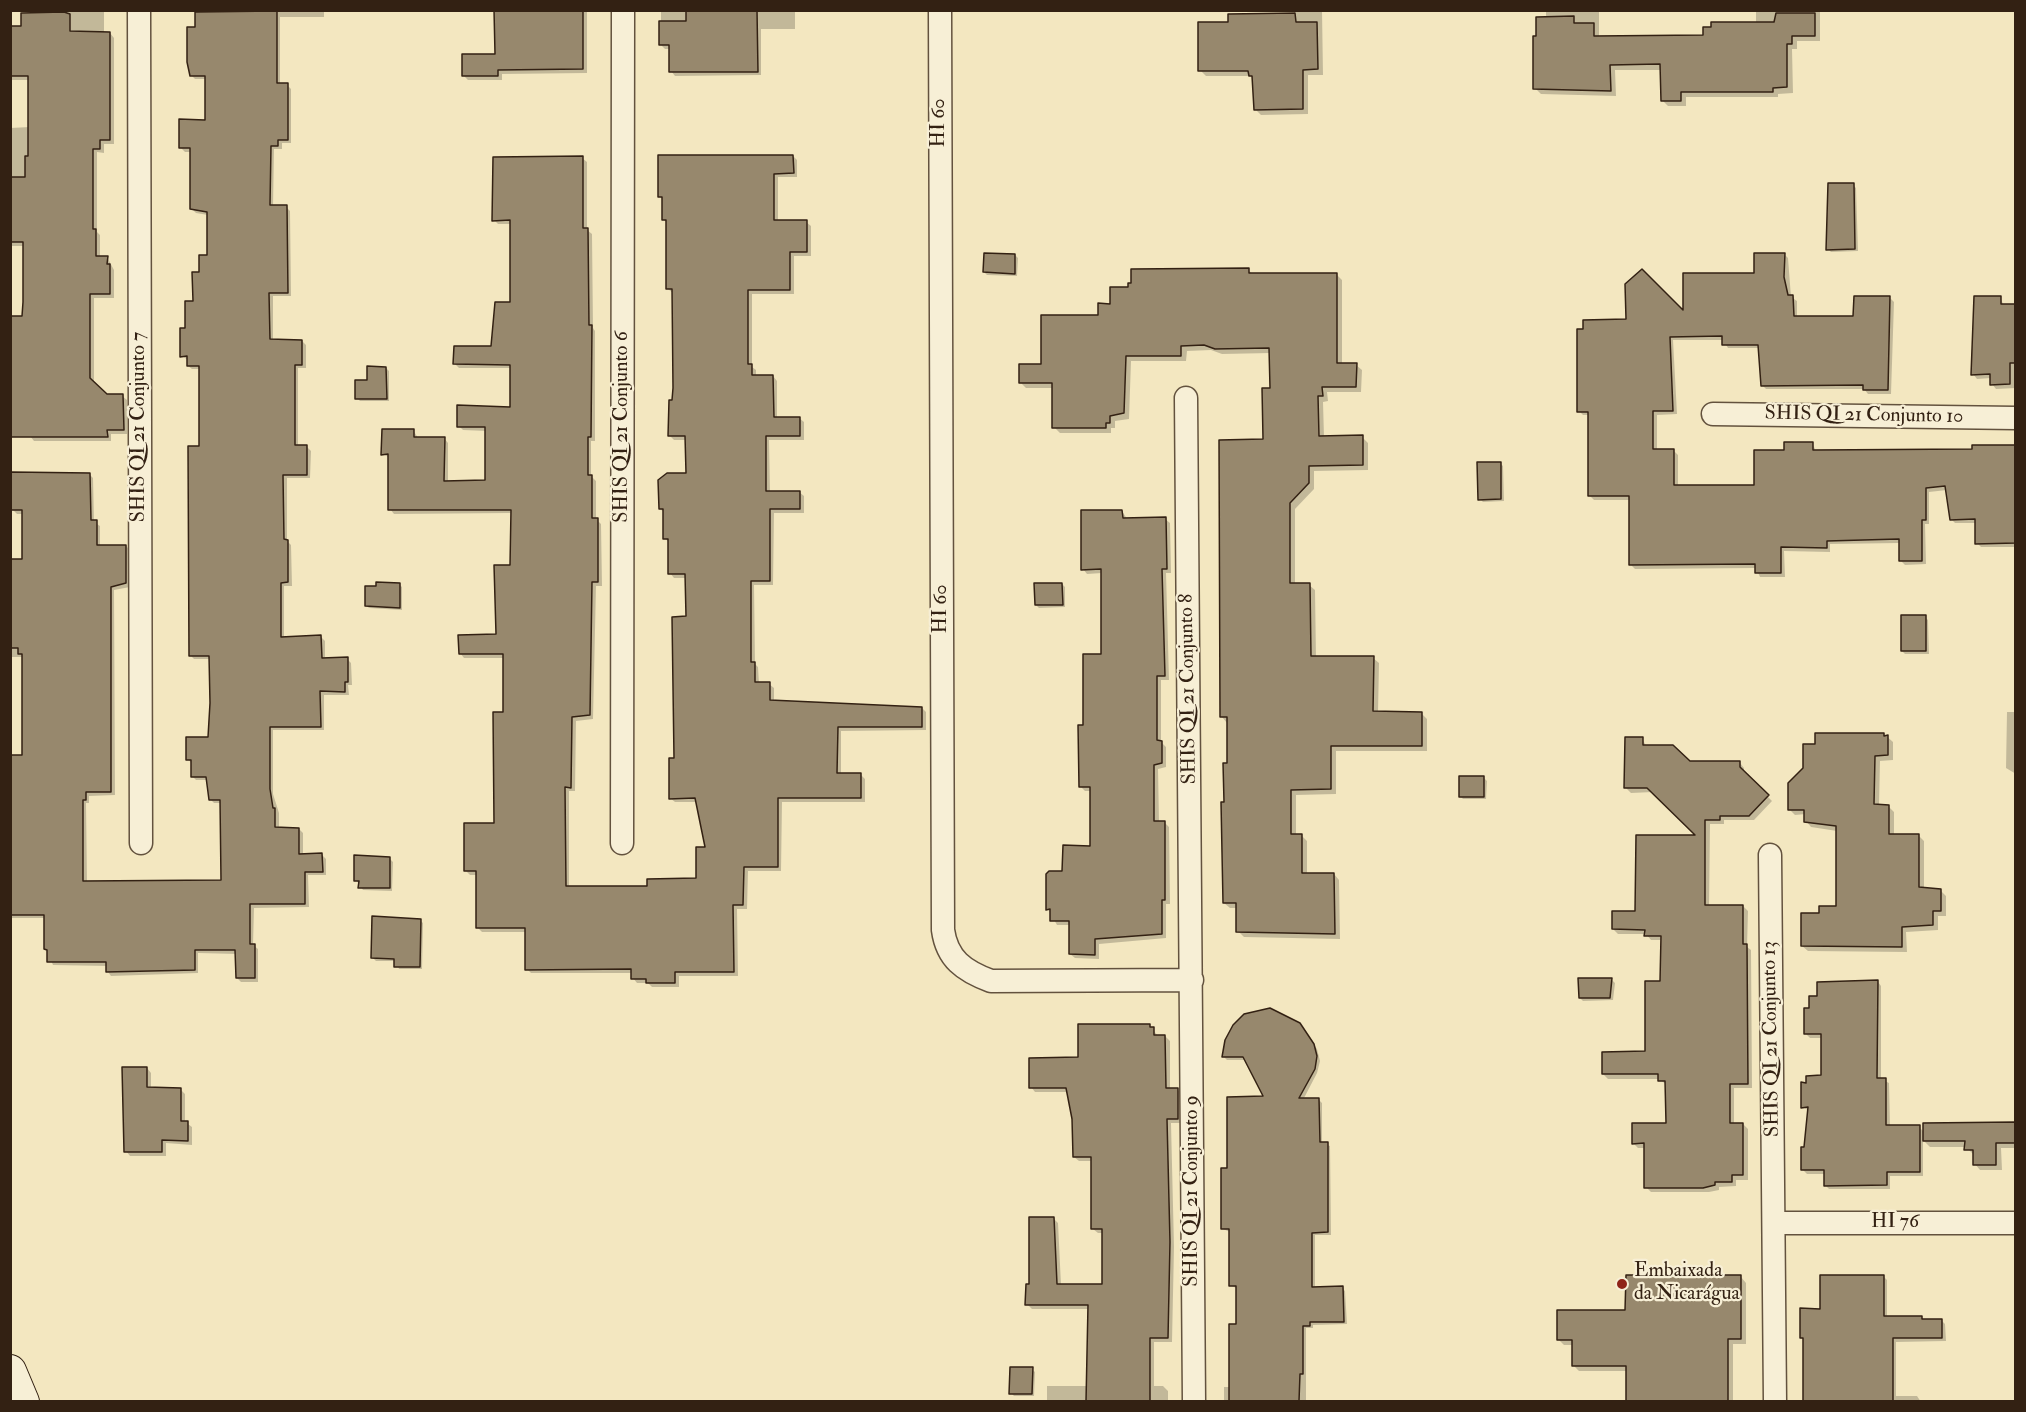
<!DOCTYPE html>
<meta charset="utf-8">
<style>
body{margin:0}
#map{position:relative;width:2026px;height:1412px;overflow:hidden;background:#f3e7c0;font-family:"IM FELL Double Pica",serif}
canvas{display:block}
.frame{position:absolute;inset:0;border:12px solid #332113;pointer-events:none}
</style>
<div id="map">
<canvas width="2026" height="1412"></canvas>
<div class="frame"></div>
</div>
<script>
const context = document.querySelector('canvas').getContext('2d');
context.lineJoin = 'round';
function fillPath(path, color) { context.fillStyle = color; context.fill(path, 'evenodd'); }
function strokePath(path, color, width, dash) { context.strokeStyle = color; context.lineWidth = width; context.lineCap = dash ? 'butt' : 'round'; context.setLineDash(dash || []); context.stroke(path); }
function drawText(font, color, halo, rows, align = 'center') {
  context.font = font + ' "IM FELL Double Pica",serif'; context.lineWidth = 4.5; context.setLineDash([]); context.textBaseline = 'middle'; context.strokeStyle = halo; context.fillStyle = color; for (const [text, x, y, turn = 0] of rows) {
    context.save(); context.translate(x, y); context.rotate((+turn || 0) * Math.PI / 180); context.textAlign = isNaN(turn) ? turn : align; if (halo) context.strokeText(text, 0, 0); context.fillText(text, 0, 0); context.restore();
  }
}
fillPath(new Path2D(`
 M31,10H104V33H110L114,38V144H104V153L97,152V232L100,235V257H107L114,270V298H94V384L106,396H122L127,400V434H111V441H34L30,436L24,317L25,246H10V128L30,127L29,80H10V50Z
 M210,10H324V17H280V85H287L291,89V143H282V149H274L273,207H286L290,211L291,296H273V341H302L306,345V368H298V447H307L311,451L310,478H287V541L291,545L292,586H284V639L321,637L325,641V659H347L351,663L352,685H348L349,695H324V730H273V794L279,813V829H299L303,833V855H322L326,859V875H308L309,907L254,908L253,945L258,949V982H241L237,978V954L198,953V973L111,976L108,972V966L53,965L46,949V918H10V757H23L24,657H10V602L23,560L24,514H17L13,510L89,474L93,478L94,522L100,526V547L126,546L130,550V587L114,590L115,795L89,796V803H86L87,882L222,881L221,803H214L210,799L208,780H196L192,776V764L188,759L209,738L211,703V659H194L190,655L200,447V369H192L188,366V360L182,356L201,273L208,256V215L196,213L192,209V152H185L181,148L207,121V79H195L191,75L197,29Z
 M496,10H587V73L502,74V80H468L463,75L496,55Z
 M661,10H795V29H761V75L675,76L671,71V49H665L661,45Z
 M1294,10H1322L1323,75H1308V114L1261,115L1255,109L1253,79L1251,76H1206L1200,70L1230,23L1294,15Z
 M1546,10H1599V38L1705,37L1756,23V10H1820V41H1797V49H1792L1793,93L1778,94V97H1686V106H1668L1662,100V70H1615L1616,96L1541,94L1535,88L1538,37L1546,18Z
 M793,156L797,160V177H778V222H806L811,226V256H794V294H752V367L756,370V377L773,376L777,381V418H799L804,422V440H769L770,492H799L804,496V513H774L773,585H754L755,664L758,667L759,684H769L774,688V702L922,708L926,712V730L841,731V774H860L865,779V802H782L781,871H748L747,909H737L738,976H679V987H652L648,983H637L633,978V973H531L527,969V932H482L478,928V875H470L466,871L495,824L504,713L505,658H464L460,653L497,636L512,567V513L394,514L390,509V458L383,454L413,430L418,438H444L448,443V483L486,481L487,431L463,430L459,426L511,408L512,368H459L455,364L492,347L511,303L512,224H498L494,220L582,158L587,162V230L592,234L593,328L595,331V441H591V476L596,481V519L601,524L602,586H596L593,719L576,721L575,791H569V888H648L697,880L707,849L697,802H675L670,798L688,618L686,578H674L670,573L669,542L664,538L665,513L660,509L687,474L686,440H674L670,436L673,401V293L668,289L667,223L663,219L664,200L660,197Z
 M1853,185L1856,188L1858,251L1831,252L1828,249Z
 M1784,254L1788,258L1791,297L1797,301V318L1855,317L1890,298L1894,302L1891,394H1868L1864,389H1766L1762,385L1760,348H1728L1723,340H1673L1677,414L1657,415V451L1673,450L1678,455V487L1756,486L1785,452L1812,443L1816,451L1974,450L2016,446V547H1981L1977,543L1976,523H1955L1951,519L1947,490L1929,492V524H1925L1926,564L1905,565L1901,561L1900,543L1830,544V552L1784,551L1785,577H1760L1756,568L1635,569L1631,565L1630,500H1594L1590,496L1589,415H1583L1579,411L1628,321L1685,314L1755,275Z
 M1015,255L1018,258L1017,276L987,275L984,272Z
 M1248,270L1254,275L1336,274L1342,280V365H1356L1362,370L1361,392H1327L1328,401L1323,402L1324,437H1362L1368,443V470L1314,471V489L1295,509V585H1309L1315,590L1316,658H1373L1379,663L1378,713H1421L1427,719V751H1336V794L1296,795V835H1301L1307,841V874H1334L1339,880L1340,939L1244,937L1238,931V908H1230L1224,903L1228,765L1227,723L1222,717L1272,390L1271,353L1222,354L1211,350L1187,351L1186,361H1131L1129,419L1115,421V428H1111V433H1060L1054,427L1053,388H1026L1020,382L1129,288Z
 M2000,297L2004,306H2016V388L1996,389L1992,384L1991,378L1977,379L1973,374Z
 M386,368L389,371V401H360L357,398Z
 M1500,463L1503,466L1504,501L1483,502L1480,499Z
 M1122,511L1127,519H1165L1170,523L1171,573H1166L1169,680H1161V742L1166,747V767L1158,769L1159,822H1164L1169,827L1170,904H1166V938L1099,944V959L1075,958L1070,954V925H1057L1048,909L1064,873L1092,848L1091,791H1085L1080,786L1085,727L1102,655V573L1087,574L1083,569Z
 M399,584L402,587V610L369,608L366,605Z
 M1062,584L1065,587V607L1039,608L1036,605Z
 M1925,617L1928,620L1929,654H1905L1902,651Z
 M2007,712H2016V774L2006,768Z
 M1884,734L1893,742V760L1880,761L1879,806H1888L1894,812V835H1918L1924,841V889L1941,891L1946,896V916H1938V930L1906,932L1907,952L1808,951L1802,946L1821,914L1837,907V831L1811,827L1806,821V814L1795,815L1789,809L1817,745Z
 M1642,739L1647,747L1690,763H1740L1744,768V773L1772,801L1754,820H1724V824H1710L1709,907L1743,906L1748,911L1747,947L1751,950L1752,1088H1734V1125L1743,1124L1748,1129V1180H1736V1186L1719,1187V1190L1709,1192H1651L1646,1187L1645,1148H1638L1633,1143L1667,1124V1085L1659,1079H1608L1603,1074L1646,1053L1662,983V940H1651L1646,934H1618L1613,929L1637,913L1698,837L1653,792L1631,793L1626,788Z
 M1484,778L1487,781L1486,799H1463L1460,796Z
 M390,859L393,862L392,891L363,890L356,880Z
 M420,920L423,923L422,969H399L396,961H376L373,958Z
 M1580,980H1612L1615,983L1613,1000L1583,1001L1580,998Z
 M1878,982L1881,986V1079L1889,1083L1890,1127H1919L1924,1132L2016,1124V1148H2001L2002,1170H1980L1975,1164L1974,1155L1966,1147H1930L1923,1140V1176H1890V1189H1829L1825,1185V1174H1807L1803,1170L1809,1111L1803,1107L1808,1084L1822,1077L1823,1038H1810L1806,1034L1811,1009L1818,997Z
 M1149,1025L1158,1036H1165L1170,1041V1089H1177L1182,1094V1123H1171L1174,1247L1172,1342H1154V1386H1163L1168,1391V1402H1047V1386H1088L1089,1309H1032L1027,1304L1031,1285L1053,1218L1058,1223L1061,1285L1104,1286L1103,1233H1098L1093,1229V1161H1079L1074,1157V1119L1068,1092H1035L1031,1087L1079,1059Z
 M1303,1029L1317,1049L1320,1061L1317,1073L1303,1100H1319L1322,1103V1143L1330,1146L1331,1235H1315V1289L1342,1288L1345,1291L1347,1324L1313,1325V1328H1306V1402H1224V1387H1231L1238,1326V1289L1230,1285V1232L1223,1229L1229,1170L1266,1098L1246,1060H1227L1224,1057Z
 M147,1068L151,1073V1089H180L185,1094V1122L192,1127V1145L166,1143V1156H130L126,1151Z
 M1883,1276L1887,1280V1317H1921L1925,1321L1941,1320L1945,1324L1946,1341L1896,1342V1396H1917L1921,1402H1805V1341L1801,1338L1822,1310Z
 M1741,1277L1746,1283V1344H1733V1402H1628V1371H1579L1573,1365V1345H1564L1558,1339L1627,1312Z
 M1032,1369L1035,1372L1034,1396H1014L1011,1393Z`), '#0003');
const building = new Path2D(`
 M494,10H583V69L498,70V76H462V54H495Z
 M686,10H757L758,72H669V45H659V21H686Z
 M277,11V83H288V140H278V146H271L270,205H287L288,293H269L270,339L302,340V365H295V445H307V475H283L284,539L288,540V582L281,583V637L321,635L322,658L348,657V682H345V692L320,691L321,727H270V789L273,808H275V827L299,828V854L322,853L323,872H305V904H250V944H255V978H236L235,950H195V970L106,972V962H47V950L44,949V915H10V755H22V654H18V648H10V559H22V510H11V472L90,473L91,520H97V545H126V583L111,587V792H86V800H83V881L221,880L220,800H209L206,777H191V760H186V737H208L210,703L209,656H189L188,446H199V366H187V356L180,357V328H185V301H193L192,272H199V255H207V212L190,209V148H179V119L205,120V76H190L187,62V27H195V12Z
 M64,12L70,14V31L110,32V140H100V149H93V229H96V256H108L107,264H110V294H90V378L107,394H123L124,430H107L108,437H10L11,316H22L23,302V242H10V177H25V156H28V76H10L11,26H21V13Z
 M1295,13L1296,22H1317L1318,69L1303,70V109L1254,110L1252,76H1249L1248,71H1198V22H1228V14Z
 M1776,13H1815V36H1792V44H1787V87L1773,88V92H1681V101H1661L1660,64L1610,65L1611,91L1533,89V36H1536V17L1574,16V23H1594V36L1703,35V27H1711V22H1774Z
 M658,155H793L794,173L774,174V220H807V252H790V290H748V364H752V375H773L774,417H800V436H766V491H800V509H770V581H751V662H755V682H770V700L922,707V727H838L837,773H861V798H778V867H744L743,905H733L734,972H675V983H646V979H631V969L525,970V928H476V871H464V823H494L493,712H503V654H459L458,635L496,634L494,565H510L511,510H388V454L381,455L382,429H414V437H445L444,481L485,480V427H457V405L510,407V365L453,364L454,346H491L495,302H510V220L492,221L493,157L583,156V228H588L589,325H592L591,437H588V475H592V518H598V582H592L590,715L572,717L571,788L565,787L566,886H647V879L696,878V847H705L695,798L669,799V758H674L672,617L686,616L685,574H668V539H663V509H659L658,480L667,473H686L685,436H668L669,400H672L673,388L672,289H666V220H662V197H658Z
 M1828,183H1854L1855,249L1826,250Z
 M984,253L1015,254V274L983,272Z
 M1754,253H1785L1784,277L1788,295H1793L1794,316H1853L1854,296H1890L1888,390H1863V385L1761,386L1758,345H1722V336L1670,337L1673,411H1653V449H1674V485H1754V450H1784V442H1813V450L1972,449V445H2016V543L1975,544V519L1950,520L1945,486L1926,488V520H1922V561H1899V539L1827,541V548L1781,547V573H1755V564L1629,565V496H1588V412H1577V329H1583V320L1626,319L1625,284L1642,269L1683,310V273H1754Z
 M1249,268V273H1337V363H1357L1356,387H1322L1323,396H1318L1319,436L1363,435V465L1309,466V483L1290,503V583H1310L1311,656H1374L1373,711L1422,712V746H1331V789L1291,790V834H1302V873H1334L1335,934L1236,932V903H1223L1221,802H1224L1223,763H1227V717H1220L1219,440L1263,439L1262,388H1270L1269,348L1215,349L1204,345L1181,346V356H1126L1124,413L1110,416V423H1106V428H1052V383H1019V364H1041V315H1098V303L1110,304V287H1128V283H1131V269Z
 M1974,296H2001V304H2016V363H2010V384L1990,385V374L1971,375Z
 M367,366L386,367L387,399H355V380H367Z
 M1477,462H1501V499L1478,500Z
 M1081,510H1122L1123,518L1166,517L1167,569H1162L1165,676H1157V740L1162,741V763L1154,765V821H1165V900H1162V934L1095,939V955L1069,954V921H1050V909L1046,910V874L1049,871H1062L1063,845L1090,846V787H1079L1078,725H1083V654H1101V569L1081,570Z
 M376,582L400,583V608L365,606V586H376Z
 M1034,583H1062L1063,605H1035Z
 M1901,615H1926V651H1901Z
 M1815,733H1884V736L1888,735V755L1875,756L1874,804L1889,805V834H1919V887L1941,889V911H1933V925L1902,927V947L1801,946V913H1819V906H1836V826L1804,822V810H1788V783L1803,768V744H1815Z
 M1625,737H1643V745H1673L1690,761H1740V767L1769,795L1749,816H1720V820H1705V905H1743V944H1747L1748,1084H1730V1123H1743V1175H1732V1182H1715V1185L1703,1188H1644V1143L1632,1144V1123H1666L1665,1081H1658V1074H1602V1052L1645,1051V981H1660L1661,936H1644L1645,930L1612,929V911H1635L1636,835H1695L1647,788H1624Z
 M1459,776H1484V797H1459Z
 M354,855L390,857V888H358L359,881H354Z
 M372,916L421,919L420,967H394V959L371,958Z
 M1578,978H1612L1610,998H1579Z
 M1878,980L1877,1078H1886V1125H1920V1172H1887V1185L1824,1186V1170H1801V1147H1804L1808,1107L1801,1108V1082L1806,1083V1076L1821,1075V1034H1804V1008H1809V996H1817V982Z
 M1270,1008L1300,1023L1314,1044L1317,1056L1315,1069L1299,1098H1319L1320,1142H1328V1232L1312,1233V1287L1343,1286L1344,1322H1310V1326H1303V1374H1300L1299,1401H1229V1324H1236V1286H1229V1229H1221V1168H1227V1097L1263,1096L1243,1057H1222L1225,1040L1233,1025L1244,1014Z
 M1078,1024H1150V1027H1154V1035H1165L1166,1088H1178V1119H1167L1170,1242L1168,1338H1150V1401H1086L1088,1305H1025L1026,1284H1029V1217H1054L1057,1284H1102V1229H1091V1157H1073L1072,1119L1066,1088H1029V1058L1078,1057Z
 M122,1067H147V1087L181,1088V1121H188V1141L162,1140V1152H124Z
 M2016,1122V1143H1996V1165H1973V1150H1964L1965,1141H1923V1123Z
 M1626,1275H1741V1339H1728V1401H1626V1366H1572V1340H1557V1310H1625Z
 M1820,1275H1884V1316H1922V1319H1942V1338H1893V1401H1803V1338H1800V1308L1820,1309Z
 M1010,1367H1033L1032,1394H1009Z`);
fillPath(building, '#97886d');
strokePath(building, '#332113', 1.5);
const minor = new Path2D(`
 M139,10L141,843
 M940,10L943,930C947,959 964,971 991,981L1192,980
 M1186,398L1194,1402
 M1713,414L2016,418
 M622,843L623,10
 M1770,855L1775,1402
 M1774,1223H2016`);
const secondary = new Path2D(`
 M10,1371L23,1402`);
strokePath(minor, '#63523e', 25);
strokePath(secondary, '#332113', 34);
strokePath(minor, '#f7efd6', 22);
strokePath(secondary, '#f7efd6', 32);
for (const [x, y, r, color] of [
 [1622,1284,6,"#8f2418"]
]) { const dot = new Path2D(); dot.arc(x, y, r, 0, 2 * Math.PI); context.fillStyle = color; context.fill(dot); strokePath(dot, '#f7efd6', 2); }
drawText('20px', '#332113', '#f7efd6', [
 ["HI 60",940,123,-90],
 ["SHIS QI 21 Conjunto 10",1864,416,1],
 ["SHIS QI 21 Conjunto 7",140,427,-90],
 ["SHIS QI 21 Conjunto 6",623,427,-90],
 ["HI 60",942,609,-90],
 ["SHIS QI 21 Conjunto 8",1189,689,-91],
 ["SHIS QI 21 Conjunto 13",1772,1039,-91],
 ["SHIS QI 21 Conjunto 9",1193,1191,-90],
 ["HI 76",1895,1223]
]);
drawText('20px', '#332113', '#f7efd6', [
 ["Embaixada",1634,1272],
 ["da Nicarágua",1634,1295]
], 'left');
</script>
